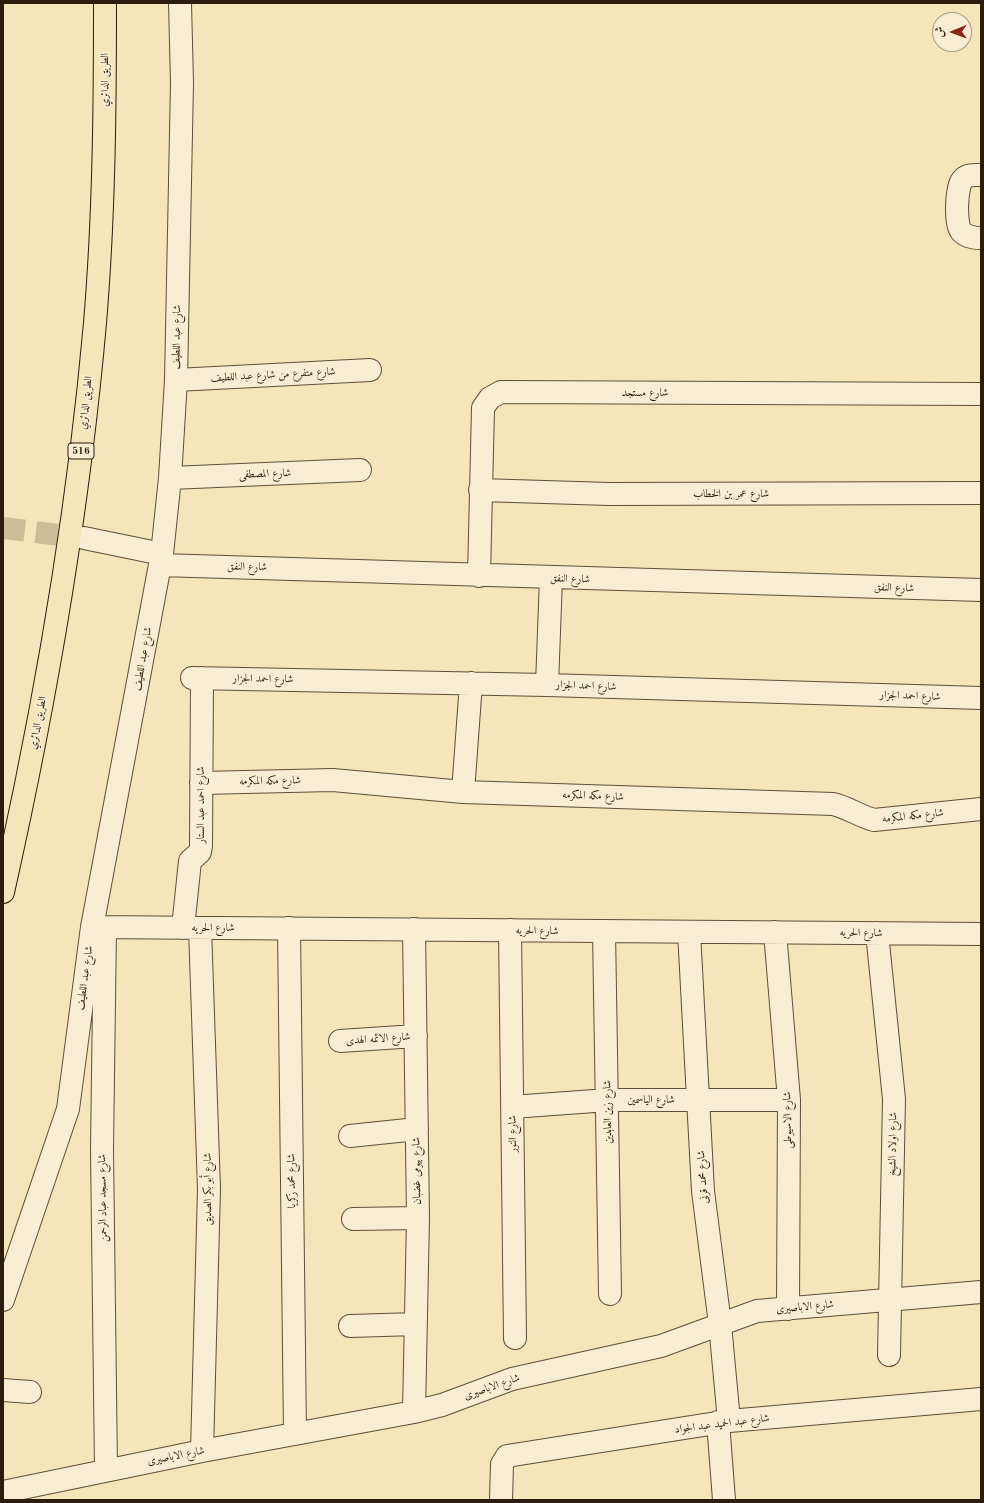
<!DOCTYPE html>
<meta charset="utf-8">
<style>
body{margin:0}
#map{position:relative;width:984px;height:1503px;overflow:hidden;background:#f6e5bb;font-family:"Old Standard TT",Amiri,serif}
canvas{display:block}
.frame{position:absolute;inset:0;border:4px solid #2d1b0d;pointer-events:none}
.north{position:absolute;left:932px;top:12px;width:40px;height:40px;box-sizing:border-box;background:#f9eed3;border:1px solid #a79a84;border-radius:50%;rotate:269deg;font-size:11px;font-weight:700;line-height:16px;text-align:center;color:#2d1b0d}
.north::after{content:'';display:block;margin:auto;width:14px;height:18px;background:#8f2418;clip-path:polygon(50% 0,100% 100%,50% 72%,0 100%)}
</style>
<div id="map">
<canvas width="984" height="1503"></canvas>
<div class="frame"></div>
<div class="north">ش</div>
</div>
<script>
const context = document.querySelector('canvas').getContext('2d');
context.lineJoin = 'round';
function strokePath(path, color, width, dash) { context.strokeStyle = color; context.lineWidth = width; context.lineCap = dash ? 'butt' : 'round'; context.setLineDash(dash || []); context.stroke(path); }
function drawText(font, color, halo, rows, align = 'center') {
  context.font = font + ' "Old Standard TT",Amiri,serif'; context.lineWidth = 3.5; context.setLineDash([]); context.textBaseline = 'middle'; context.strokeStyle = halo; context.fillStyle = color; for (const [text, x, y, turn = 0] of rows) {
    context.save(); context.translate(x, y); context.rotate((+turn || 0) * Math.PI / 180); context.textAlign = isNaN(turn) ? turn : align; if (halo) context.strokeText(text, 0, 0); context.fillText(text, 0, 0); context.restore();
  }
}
strokePath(new Path2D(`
 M3,528L84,538`), '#cebd98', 22, [22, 11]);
const minor = new Path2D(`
 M981,175C975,175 968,174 963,179C956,185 955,224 961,231C966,237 974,238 981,238
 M176,380L370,370
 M170,478L360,470
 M480,490L609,494L981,493
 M84,538L162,554
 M160,565L981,590
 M479,576L483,408L490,398L501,392L981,394
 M192,678L547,685L981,698
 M547,685L551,578
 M201,783L333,780L463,792L833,804C847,807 859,816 874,820L981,809
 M463,792L471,683
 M92,927L981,934
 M105,927L102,1149L106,1470
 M183,928L190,861L200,852L201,846L202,678
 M200,928L209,1189L202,1451
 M289,928L295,1434
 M510,930L515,1338
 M604,931L610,1294
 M689,932L703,1191L720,1324L729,1421
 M775,932L789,1100L788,1309
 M877,933L894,1099L889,1355
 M340,1041L416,1036
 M512,1107L608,1100H789
 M350,1136L417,1129
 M353,1219L418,1218
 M3,1300L68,1109L92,927L162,554L170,478L176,380L182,83L180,3
 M350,1326L416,1324
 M3,1390L30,1392
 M414,1412L418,1218L414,929
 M718,1422L724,1500
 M3,1492L202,1451L414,1412L442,1405L512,1379L661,1346L757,1311L981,1292
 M501,1500L502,1464L507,1456L729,1421L981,1399`);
const highway = new Path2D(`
 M3,892C45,705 78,515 95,323C104,216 105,110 105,3`);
strokePath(minor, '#5f4e38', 24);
strokePath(highway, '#2d1b0d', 24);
strokePath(minor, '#f9eed3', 22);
strokePath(highway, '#f6e5bb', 22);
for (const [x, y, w] of [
 [81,451,26]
]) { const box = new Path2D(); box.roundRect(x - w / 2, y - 8, w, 16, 3); context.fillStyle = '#f9eed3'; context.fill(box); strokePath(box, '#2d1b0d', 1); }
drawText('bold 10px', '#2d1b0d', null, [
 ["516",81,451]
]);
drawText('11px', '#2d1b0d', '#f9eed3', [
 ["الطريق الدائري",105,80,-90],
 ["شارع عبد اللطيف",177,337,-89],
 ["شارع متفرع من شارع عبد اللطيف",273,375,-3],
 ["شارع مستجد",645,393],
 ["الطريق الدائري",86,403,-84],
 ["شارع المصطفى",265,474,-2],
 ["شارع عمر بن الخطاب",731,494],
 ["شارع النفق",247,567,1],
 ["شارع النفق",570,579,2],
 ["شارع النفق",894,588,2],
 ["شارع عبد اللطيف",143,659,-80],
 ["شارع احمد الجزار",263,679,1],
 ["شارع احمد الجزار",586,686,2],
 ["شارع احمد الجزار",910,696,2],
 ["الطريق الدائري",38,723,-79],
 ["شارع مكه المكرمه",270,781,-1],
 ["شارع مكه المكرمه",593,796,2],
 ["شارع احمد عبد الستار",201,805,-90],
 ["شارع مكه المكرمه",913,816,-6],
 ["شارع الحريه",213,928],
 ["شارع الحريه",537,931,1],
 ["شارع الحريه",861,933,1],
 ["شارع عبد اللطيف",85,978,-82],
 ["شارع الائمه الهدى",378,1039,-4],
 ["شارع الياسمين",651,1100],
 ["شارع زين العابدين",608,1112,-91],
 ["شارع الاسيوطى",788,1120,-91],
 ["شارع النور",513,1134,-91],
 ["شارع اولاد الشيخ",893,1144,-89],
 ["شارع بيومى غضبان",417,1171,-91],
 ["شارع محمد قرنى",703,1177,-94],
 ["شارع محمد زكريا",292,1181,-91],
 ["شارع أبو بكر الصديق",208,1189,-90],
 ["شارع مسجد عباد الرحمن",103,1198,-91],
 ["شارع الاباصيرى",805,1307,-5],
 ["شارع الاباصيرى",492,1387,-19],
 ["شارع عبد الحميد عبد الجواد",722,1424,-7],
 ["شارع الاباصيرى",176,1456,-11]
]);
</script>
